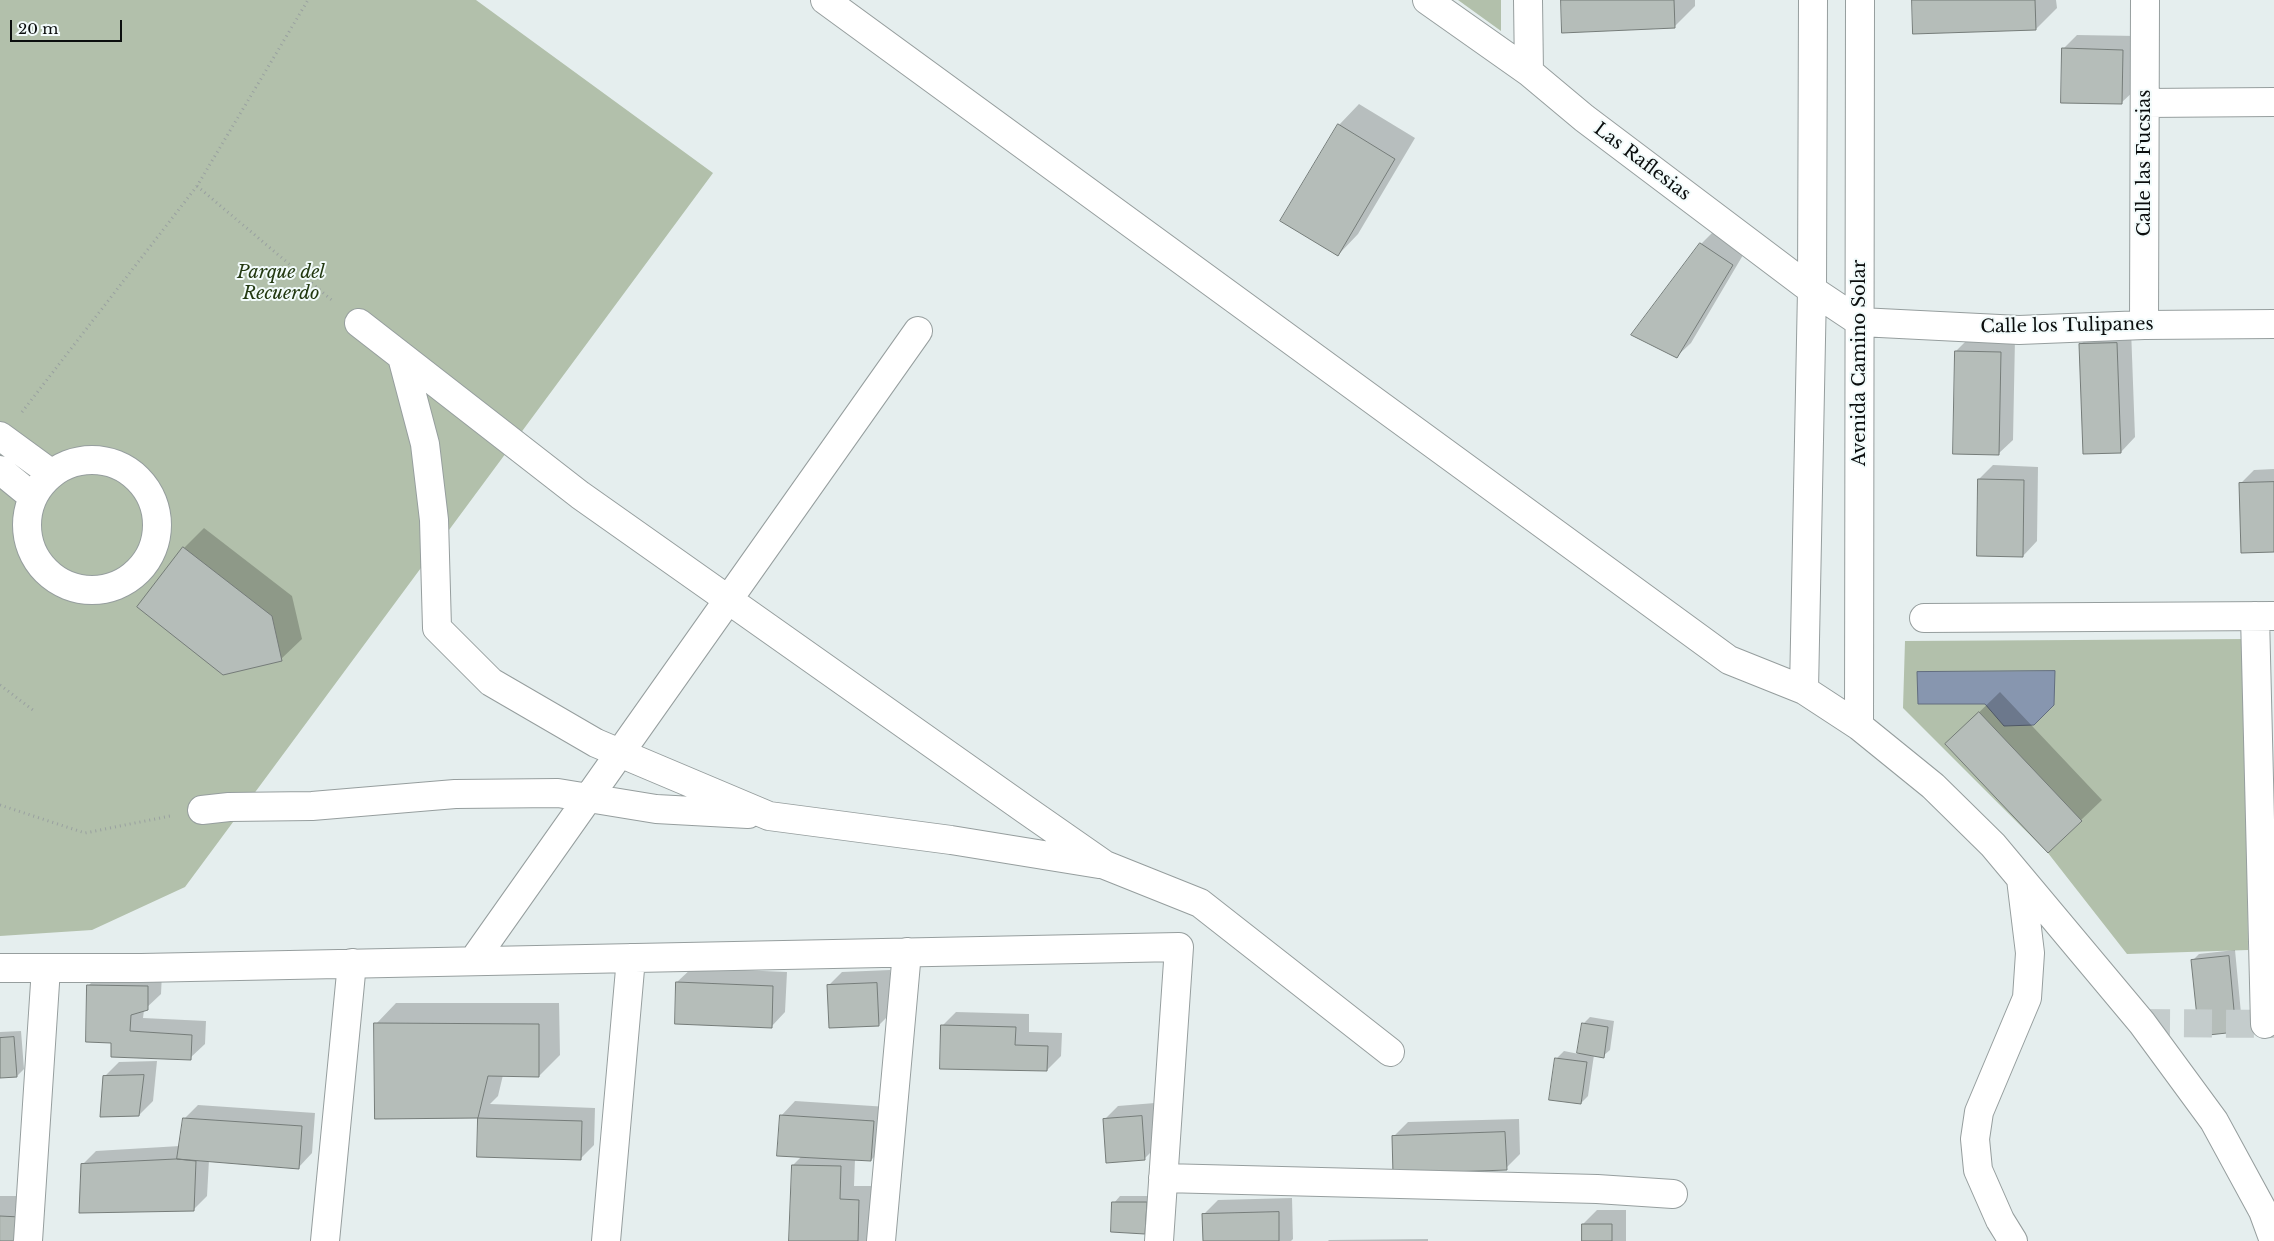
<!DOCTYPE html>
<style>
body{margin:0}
#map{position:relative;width:2274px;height:1241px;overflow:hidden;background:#e5eeee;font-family:"Libre Baskerville",serif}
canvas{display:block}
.scale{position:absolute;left:10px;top:20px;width:112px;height:22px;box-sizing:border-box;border:2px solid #0b0e0e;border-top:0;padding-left:6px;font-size:15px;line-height:18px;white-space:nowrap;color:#0b0e0e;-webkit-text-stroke:4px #f2fbfb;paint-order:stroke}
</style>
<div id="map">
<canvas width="2274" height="1241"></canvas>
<div class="scale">20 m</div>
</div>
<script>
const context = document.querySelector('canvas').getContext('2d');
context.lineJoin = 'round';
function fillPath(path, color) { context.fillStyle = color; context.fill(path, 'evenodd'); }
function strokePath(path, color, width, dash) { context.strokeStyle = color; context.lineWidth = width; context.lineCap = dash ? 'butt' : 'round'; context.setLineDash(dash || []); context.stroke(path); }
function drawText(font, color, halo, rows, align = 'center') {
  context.font = font + ' "Libre Baskerville",serif'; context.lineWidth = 4; context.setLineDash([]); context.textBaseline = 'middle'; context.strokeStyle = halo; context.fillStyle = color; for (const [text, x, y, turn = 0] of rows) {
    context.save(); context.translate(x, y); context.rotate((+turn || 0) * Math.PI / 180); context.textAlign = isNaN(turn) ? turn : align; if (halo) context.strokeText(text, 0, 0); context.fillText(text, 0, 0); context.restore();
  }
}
fillPath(new Path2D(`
 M0,0H476L713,173L185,887L92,930L0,936Z
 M1458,0H1501V31Z
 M2246,639L2248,950L2127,954L2048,853L1903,708L1905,641Z`), '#b2c0ab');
const water = new Path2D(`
 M2055,671L2054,705L2034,725L2004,726L1985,704H1918L1917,672Z`);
fillPath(water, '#8796af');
strokePath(water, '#626d7f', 1);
fillPath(new Path2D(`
 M1562,0H1695V6L1674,27Z
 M1913,0H2056L2057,8L2036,29Z
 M2077,35L2137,36L2136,89L2121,103L2063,49Z
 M1359,104L1415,138L1358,234L1338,255L1339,125Z
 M1715,230L1746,250L1691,343L1676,357L1633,335L1701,244Z
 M2131,329L2135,437L2121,452L2081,344L2095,330Z
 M1970,337L2015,338L2013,440L1998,454L1956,351Z
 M1993,465L2038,467L2037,541L2023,556L1979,479Z
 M2274,469V551L2240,484L2254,470Z
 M204,528L292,596L302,639L281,659L184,548Z
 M2000,692L2102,800L2081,820L1968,723Z
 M2235,950L2242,1024L2236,1031L2193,960L2199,954Z
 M692,968L787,972L785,1012L771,1027L677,982Z
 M890,970L893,1011L879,1025L828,986L842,972Z
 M102,972L162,973L161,994L144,1010L143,1018L206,1021L205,1044L190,1058L113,1042L88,986Z
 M396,1003H559L560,1055L539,1076L503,1075L498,1096L490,1104L595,1108L594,1145L580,1159L478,1156L479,1116L376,1118V1024Z
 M956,1012L1029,1014V1032L1062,1033L1061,1056L1047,1070L942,1026Z
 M1590,1017L1614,1021L1610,1050L1603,1056L1594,1055L1588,1096L1581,1103L1551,1099L1557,1058L1564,1051L1579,1054L1583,1024Z
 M21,1031L24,1069L17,1076H0V1032Z
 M157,1061L153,1101L139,1115L105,1076L119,1062Z
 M795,1101L888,1107L885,1146L871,1160L855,1159L854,1186H872L870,1241H791L793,1165L802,1156L781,1116Z
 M1155,1103L1158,1145L1144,1159L1104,1120L1118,1106Z
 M198,1105L315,1113L312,1153L298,1168L209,1160L207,1196L193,1210L82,1165L96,1151L180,1146L184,1119Z
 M1519,1119L1520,1154L1506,1168L1393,1137L1408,1122Z
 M0,1196H40L0,1241Z
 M1120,1196H1153L1152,1225L1145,1232L1114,1203Z
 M1292,1198L1293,1239L1291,1241H1204V1214L1218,1200Z
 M1597,1210H1626V1241H1583V1224Z
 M1428,1239V1241H1328L1329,1240Z`), '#0003');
const building = new Path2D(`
 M1561,0H1674L1675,28L1562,33Z
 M1912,0H2035L2036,30L1913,34Z
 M2062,48L2123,50L2122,104L2061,103Z
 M1338,124L1395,159L1338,256L1280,221Z
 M1700,243L1733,265L1677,358L1631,335Z
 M2117,343L2121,453L2083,454L2079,344Z
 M1955,351L2001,352L1999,455L1953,454Z
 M1978,479L2024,480L2023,557L1977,556Z
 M2274,482V552L2241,553L2239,483Z
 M183,547L272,616L282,661L223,675L137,607Z
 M1979,712L2082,821L2048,853L1945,744Z
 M2229,956L2236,1032L2199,1036L2191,960Z
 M676,982L773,986L772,1028L675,1024Z
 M877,983L879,1026L829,1028L827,985Z
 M87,985L148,986V1010L131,1015L130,1031L192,1035L191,1060L111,1057V1043L86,1042Z
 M374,1023L539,1024V1077L488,1076L478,1118L375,1119Z
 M1582,1023L1608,1027L1604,1058L1577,1053Z
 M941,1025L1016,1027L1015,1045L1048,1046L1047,1071L940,1069Z
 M14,1037L17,1077L0,1078V1038Z
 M1555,1058L1587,1062L1581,1104L1549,1100Z
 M144,1075L139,1116L100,1117L103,1076Z
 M780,1115L874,1121L871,1161L777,1156Z
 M1142,1116L1145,1160L1106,1163L1103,1119Z
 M183,1118L302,1126L299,1169L177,1159Z
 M478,1118L582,1121L581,1160L477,1157Z
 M1505,1132L1507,1170L1393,1174L1392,1136Z
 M177,1159L196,1161L194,1211L79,1213L81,1164Z
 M792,1165L841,1166L840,1199L859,1200L858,1241H789Z
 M1112,1202H1147L1145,1234L1111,1232Z
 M1279,1212V1241H1203L1202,1214Z
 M0,1216L20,1217L19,1241H0Z
 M1582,1224H1612V1241H1582Z`);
fillPath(building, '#b5bdb9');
strokePath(building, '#757c79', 1);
strokePath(new Path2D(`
 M2142,1023L2274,1024`), '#c4cccc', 28, [28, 14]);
const minor = new Path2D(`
 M825,0L1729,660L1804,690L1859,726L1933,786L1993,845L2142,1023L2214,1121L2263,1211L2274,1241
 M1427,0L1529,72L1584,118L1812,290L1860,322L2019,330L2144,325L2274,324
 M1528,0L1529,72
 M2145,103L2274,102
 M359,323L580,495L1026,810L1105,865L1200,903L1390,1052
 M2144,325L2145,0
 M402,357L425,444L434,520L437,628L491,682L596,743L769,816L951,840L1099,864
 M0,436L52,474
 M27 525a65 65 0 1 1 130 0a65 65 0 1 1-130 0Z
 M0,470L33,497
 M2255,616L2265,1024
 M1924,618L2274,616
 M1804,690L1812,290L1813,0
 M1859,726L1860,0
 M202,810L229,807L312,806L455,794L558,793L656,809L748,814
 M473,961L918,331
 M0,968H141L1179,947L1159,1241
 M1163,1178L1597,1189L1673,1194
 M28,1241L46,968
 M325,1241L352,963
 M606,1241L631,958
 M881,1241L907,952
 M2013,1241L2000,1220L1978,1170L1975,1139L1979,1112L2027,998L2030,953L2021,879`);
strokePath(minor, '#969e9e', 30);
strokePath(new Path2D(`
 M197,186L334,302
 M22,412L197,186L308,0
 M0,685L33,710
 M0,805L85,833L170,816`), '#99a0a0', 3, [1, 4]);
strokePath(minor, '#fff', 28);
drawText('18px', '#0b0e0e', '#f2fbfb', [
 ["Las Raflesias",1642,162,37],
 ["Calle las Fucsias",2145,163,-90],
 ["Calle los Tulipanes",2067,326,-1],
 ["Avenida Camino Solar",1860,363,-90]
]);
drawText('italic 18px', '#223810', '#f2fbfb', [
 ["Parque del",281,273],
 ["Recuerdo",281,294]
]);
</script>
